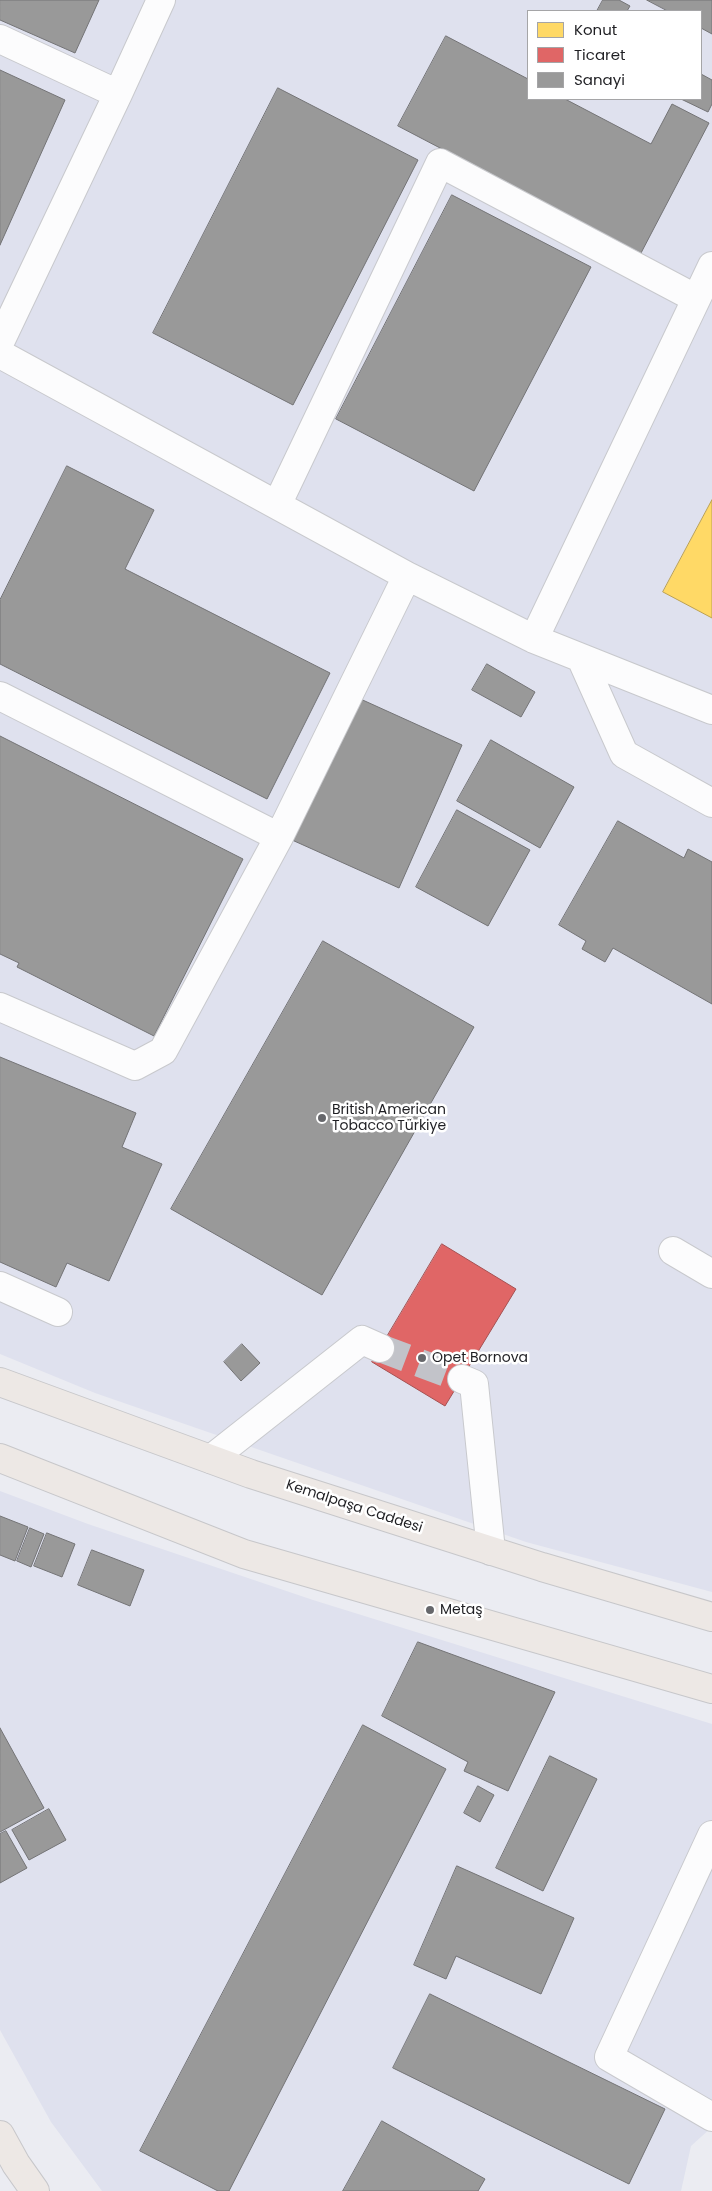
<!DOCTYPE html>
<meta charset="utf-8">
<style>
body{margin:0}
#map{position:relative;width:712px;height:2191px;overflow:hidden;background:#ebecf2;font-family:Poppins,sans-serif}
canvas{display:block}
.legend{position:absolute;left:527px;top:10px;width:175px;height:90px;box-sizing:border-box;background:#fff;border:1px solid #a5a5a7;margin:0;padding:6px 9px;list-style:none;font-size:15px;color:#1f1f23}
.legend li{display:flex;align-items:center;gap:10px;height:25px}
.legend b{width:25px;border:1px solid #a5a5a7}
</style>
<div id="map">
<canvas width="712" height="2191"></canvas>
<ul class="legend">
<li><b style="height:14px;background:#ffd966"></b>Konut</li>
<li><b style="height:14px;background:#e06666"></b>Ticaret</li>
<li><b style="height:14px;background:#999"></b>Sanayi</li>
</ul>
</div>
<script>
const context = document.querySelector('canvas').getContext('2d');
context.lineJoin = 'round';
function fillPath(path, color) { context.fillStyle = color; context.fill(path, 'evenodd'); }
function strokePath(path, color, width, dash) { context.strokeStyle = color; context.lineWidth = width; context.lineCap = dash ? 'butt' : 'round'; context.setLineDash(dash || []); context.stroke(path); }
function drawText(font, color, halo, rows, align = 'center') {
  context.font = font + ' Poppins,sans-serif'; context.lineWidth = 5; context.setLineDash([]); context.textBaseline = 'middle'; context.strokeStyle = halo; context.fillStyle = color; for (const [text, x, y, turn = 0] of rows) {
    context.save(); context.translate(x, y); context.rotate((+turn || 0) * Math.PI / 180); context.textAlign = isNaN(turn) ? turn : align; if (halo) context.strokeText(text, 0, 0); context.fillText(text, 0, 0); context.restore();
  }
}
fillPath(new Path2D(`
 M0,0H712V1592L526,1542L95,1393L0,1354ZM528,11H701V99H528Z
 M0,1491L88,1524L313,1600L712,1724V2127L691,2146L681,2191H102L51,2122L0,2030Z`), '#dfe1ee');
const homes = new Path2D(`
 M712,500V618L663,592Z`);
fillPath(homes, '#ffd966');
strokePath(homes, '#bca152', 1);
const shops = new Path2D(`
 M442,1244L516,1289L445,1406L372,1362Z`);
fillPath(shops, '#e06666');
strokePath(shops, '#a65152', 1);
const industry = new Path2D(`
 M0,0H99L75,53L0,20Z
 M603,0H619L630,6L627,11H597Z
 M647,0H712V34L701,28V11H668Z
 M446,36L528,79V99H565L651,144L672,104L709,123L641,253L398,126Z
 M0,70L65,100L0,245Z
 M701,74L712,80V104L708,112L681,99H701Z
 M278,88L418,160L293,405L153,333Z
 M452,195L591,267L474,491L336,419Z
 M67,466L154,510L125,569L330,673L267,799L0,664V600Z
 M487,664L535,692L521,717L472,690Z
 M356,697L462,745L399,888L292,840Z
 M0,736L243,859L154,1036L17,967L19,963L0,954Z
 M491,740L574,787L540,848L457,801Z
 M457,810L530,850L488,926L416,887Z
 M618,821L684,858L688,849L712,862V1004L613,948L605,962L582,949L586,941L559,925Z
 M323,941L474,1027L322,1295L171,1209Z
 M0,1057L136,1113L122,1147L162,1164L109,1281L67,1263L56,1287L0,1262Z
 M242,1344L260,1363L241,1381L224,1362Z
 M0,1516L28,1527L15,1561L0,1555Z
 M30,1528L44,1534L31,1567L17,1561Z
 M47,1533L75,1544L62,1577L34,1566Z
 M92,1550L144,1570L130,1606L78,1585Z
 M418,1642L555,1692L508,1791L464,1771L468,1762L382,1716Z
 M363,1725L446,1769L229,2191H218L140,2151Z
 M0,1728L44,1808L0,1832Z
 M550,1756L597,1779L543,1891L496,1868Z
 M478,1786L494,1795L480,1822L464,1813Z
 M49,1809L66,1840L29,1860L12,1830Z
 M6,1831L27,1868L0,1883V1834Z
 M457,1866L574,1918L541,1994L456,1956L446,1979L414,1965Z
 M430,1994L665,2109L629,2184L393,2068Z
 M382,2121L485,2179L478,2191H343Z`);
fillPath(industry, '#999');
strokePath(industry, '#747476', 1);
strokePath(new Path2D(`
 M380,1348L462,1379`), '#c2c3c9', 28, [28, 14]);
const minor = new Path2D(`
 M0,39L118,94
 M0,342L118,94L161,0
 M0,354L407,576L534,639L712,710
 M277,505L440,163L695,298
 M534,639L712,266
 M581,658L624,754L712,803
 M0,696L279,837
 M0,1007L135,1066L163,1051L279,837L407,576
 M673,1251L712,1274
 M0,1286L58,1312
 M462,1379L474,1384L491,1551
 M211,1459L362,1340L380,1348
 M712,1835L609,2057L712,2117`);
const major = new Path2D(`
 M0,1382L251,1474L542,1567L712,1617
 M0,1458L244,1554L712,1689
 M0,2135L16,2164L35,2191`);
strokePath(minor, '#c8c9cd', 30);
strokePath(major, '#c7c7ca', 30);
strokePath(minor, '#fcfcfd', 28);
strokePath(major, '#ede8e5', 28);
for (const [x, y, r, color] of [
 [322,1118,5,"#66676b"],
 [422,1358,5,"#66676b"],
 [430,1610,5,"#66676b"]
]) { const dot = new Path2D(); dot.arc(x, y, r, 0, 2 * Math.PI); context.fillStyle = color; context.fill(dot); strokePath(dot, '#fff', 2); }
drawText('14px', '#1f1f23', '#fff', [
 ["British American",332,1110],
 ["Tobacco Türkiye",332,1126],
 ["Opet Bornova",432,1358],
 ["Metaş",440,1610]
], 'left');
drawText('14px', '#1f1f23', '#fff', [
 ["Kemalpaşa Caddesi",354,1507,18]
]);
</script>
